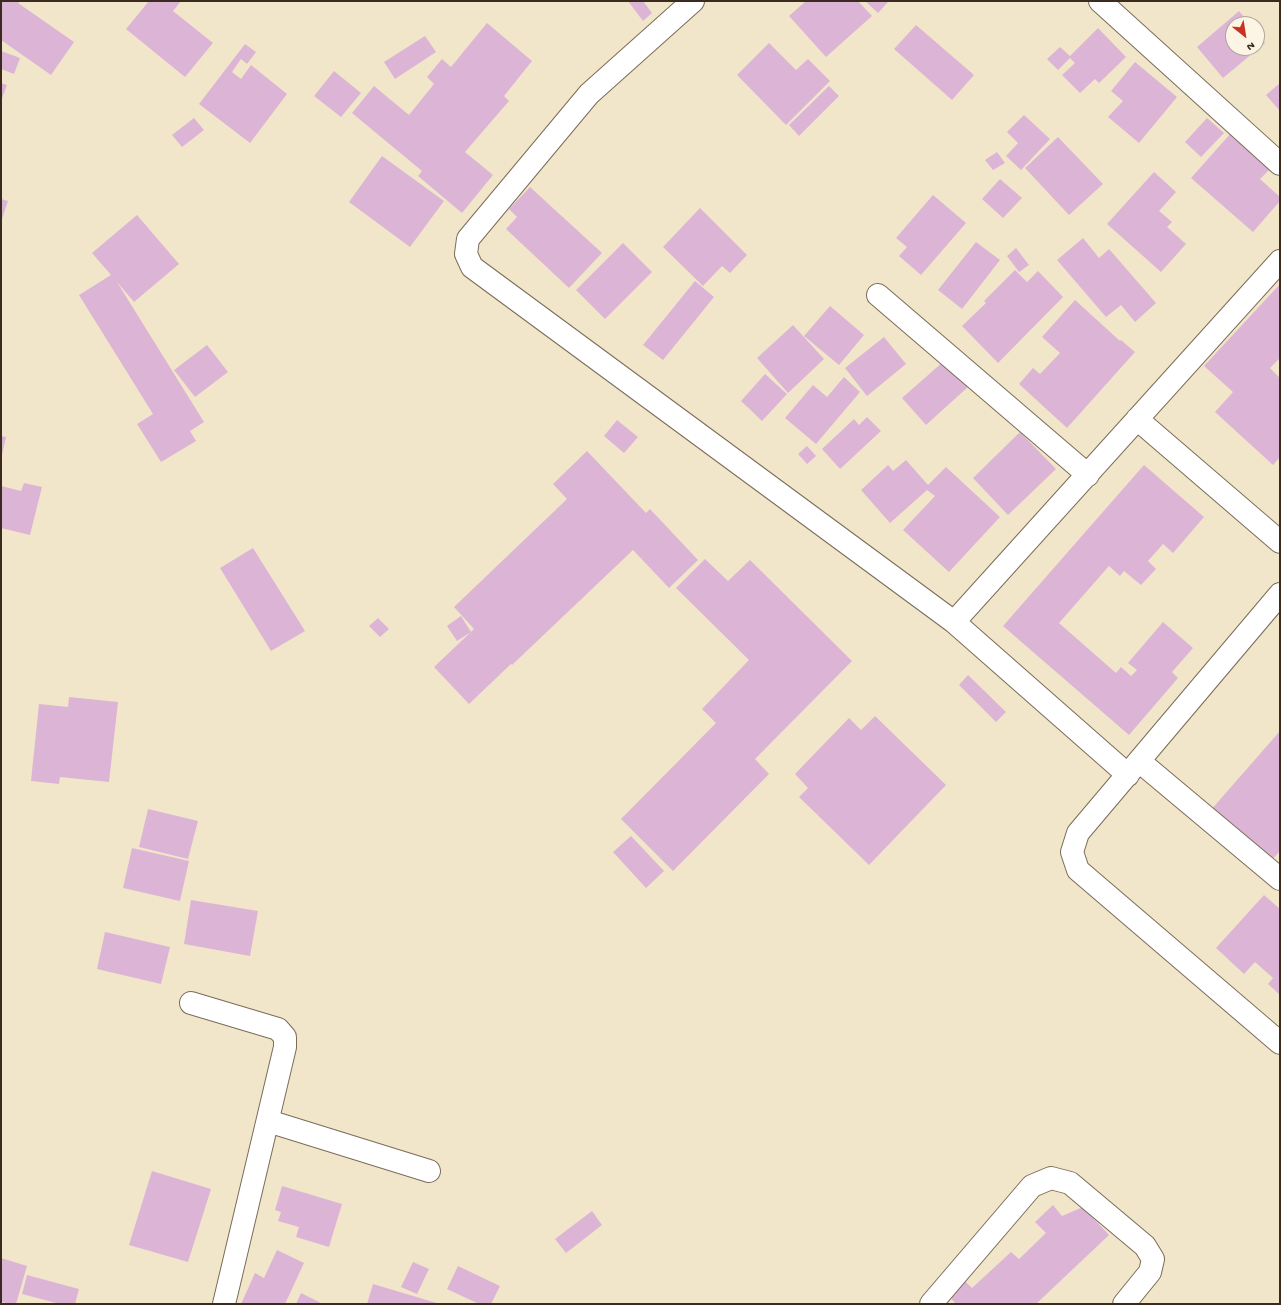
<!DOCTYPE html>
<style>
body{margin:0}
#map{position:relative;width:1281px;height:1305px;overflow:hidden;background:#f1e6c9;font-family:"Gochi Hand",sans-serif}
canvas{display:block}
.frame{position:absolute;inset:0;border:2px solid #3b2a1e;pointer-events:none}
.north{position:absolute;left:1225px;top:16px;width:40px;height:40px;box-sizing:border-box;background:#fcf5e5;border:1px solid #afa495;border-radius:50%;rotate:150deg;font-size:11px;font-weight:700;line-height:16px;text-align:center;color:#3b2a1e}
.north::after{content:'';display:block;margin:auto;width:14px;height:18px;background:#c8321e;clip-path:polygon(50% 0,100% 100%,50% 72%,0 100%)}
</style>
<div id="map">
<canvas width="1281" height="1305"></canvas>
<div class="frame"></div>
<div class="north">N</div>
</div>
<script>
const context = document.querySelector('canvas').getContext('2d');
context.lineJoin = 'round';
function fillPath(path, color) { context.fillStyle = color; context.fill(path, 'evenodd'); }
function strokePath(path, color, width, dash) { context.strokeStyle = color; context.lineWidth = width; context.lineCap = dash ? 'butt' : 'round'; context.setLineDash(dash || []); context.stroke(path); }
fillPath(new Path2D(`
 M1,1H20L18,3L74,42L51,75L1,40Z
 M149,1H181L173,11L213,43L185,77L126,29Z
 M628,1H643L652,13L643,21Z
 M806,1H858L872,16L826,57L789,16Z
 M865,1H889L878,13Z
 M1239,11L1250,24H1233V48H1257V33L1265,43L1223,78L1197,47Z
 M487,23L532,61L504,96L509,101L465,152L493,175L462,213L418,176L422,171L352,113L374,86L409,115L434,84L427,77L442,59L451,67Z
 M916,25L974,75L952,100L894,49Z
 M1098,28L1126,57L1099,83L1095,79L1080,93L1062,75L1075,63L1070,58L1058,70L1047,59L1060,47L1070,56Z
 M425,36L436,52L395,79L384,62Z
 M769,43L796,70L808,59L830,81L786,125L737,75Z
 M245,44L256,52L247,64L241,59L232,72L241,79L251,65L287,94L250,143L199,104Z
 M1,51L20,58L14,74L1,69Z
 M1135,62L1177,97L1139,143L1108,117L1123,101L1111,91Z
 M334,71L361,93L341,117L314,96Z
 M1,83L7,85L1,101Z
 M1280,83V111L1266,95Z
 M829,86L839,96L799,136L789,125Z
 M1024,115L1050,139L1021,170L1006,156L1018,143L1007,132Z
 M194,118L204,130L182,147L172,135Z
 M1207,118L1224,133L1201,157L1185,142Z
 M1231,133L1271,168L1260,179L1280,197V201L1253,232L1191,178Z
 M1058,137L1103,184L1069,215L1025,168Z
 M997,152L1005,163L993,170L985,160Z
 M382,156L444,201L410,247L349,202Z
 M1154,172L1176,192L1159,211L1172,222L1167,227L1186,244L1161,272L1107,224Z
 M1000,179L1022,198L1003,218L982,199Z
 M530,187L602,253L569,288L506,229L517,217L509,209Z
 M933,195L966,223L921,275L899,256L907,247L896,238Z
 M1,199L8,201L1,222Z
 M700,208L747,255L730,273L722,266L703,286L663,247Z
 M137,215L179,264L134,302L117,282L204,422L190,431L196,441L161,462L137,424L153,414L79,295L111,275L92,253Z
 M1083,238L1099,258L1109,249L1156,303L1135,322L1121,305L1106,317L1057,260Z
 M976,242L1000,260L962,309L938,290Z
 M623,243L652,272L605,319L576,290Z
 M1016,248L1029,265L1019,272L1007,256Z
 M1015,270L1027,282L1038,271L1063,297L998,363L962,326L986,303L984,301Z
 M695,281L714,297L663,360L643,345Z
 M1280,284V358L1270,368L1280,378V457L1273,465L1215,412L1233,392L1204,366Z
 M1075,300L1120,341L1121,340L1135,352L1067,428L1019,384L1033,368L1040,374L1060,353L1042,337Z
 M830,306L864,335L839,365L804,336Z
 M793,325L824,359L788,393L757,358Z
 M884,337L906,364L867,396L845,368Z
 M207,345L228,372L195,397L174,370Z
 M944,361L968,387L926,425L902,398Z
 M765,374L787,394L762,421L741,401Z
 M844,377L860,392L816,444L785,418L813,385L827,397Z
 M867,417L881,431L840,469L822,449L854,419L859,425Z
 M617,420L638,437L624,453L604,436Z
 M1020,432L1056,469L1008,515L973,478Z
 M1,436L6,437L2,455H1Z
 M807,446L816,456L807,464L798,454Z
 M587,451L646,513L650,509L698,560L669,588L633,550L512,665L511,664L469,704L434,667L474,629L454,607L567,499L553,484Z
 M906,460L928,485L946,467L1000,517L949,572L903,530L935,496L927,490L890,523L861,490L888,465L893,471Z
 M1144,465L1204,517L1173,553L1163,544L1148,561L1156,569L1141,585L1124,571L1120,576L1109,566L1059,623L1116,673L1121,667L1131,676L1137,670L1128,663L1163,622L1193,648L1172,672L1178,678L1129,735L1003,626Z
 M24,483L42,487L30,535L1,528V486L21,491Z
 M253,548L305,631L271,651L220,568Z
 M705,559L728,581L750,560L852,661L755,759L769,774L673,871L621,819L716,723L702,709L749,660L676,588Z
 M461,616L471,632L457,641L447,626Z
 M378,618L389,629L380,637L369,626Z
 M968,675L1006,712L996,722L959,685Z
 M69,697L118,702L109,782L60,777L59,784L31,781L39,704L68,707Z
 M875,716L946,785L869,865L799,797L808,788L795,774L849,718L861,730Z
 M1280,731V851L1269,863L1210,811Z
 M148,809L198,821L188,859L139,847Z
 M631,836L664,871L646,888L613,852Z
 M132,848L189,861L180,901L123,888Z
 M1264,895L1280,909V995L1268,984L1273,978L1255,962L1244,974L1216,948Z
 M191,900L258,911L250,956L184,944Z
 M105,932L170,947L161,984L97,969Z
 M152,1171L211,1189L188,1262L129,1245Z
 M282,1186L342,1204L329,1247L296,1237L299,1227L278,1221L281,1212L275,1210Z
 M1053,1205L1062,1216L1083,1207L1109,1235L1036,1304H956L947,1294L963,1279L972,1288L1011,1252L1019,1259L1046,1233L1035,1222Z
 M592,1211L602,1225L566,1253L555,1239Z
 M277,1250L304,1263L285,1304H241L255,1273L264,1278Z
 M1,1258L27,1266L16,1304H10L1,1302Z
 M413,1262L429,1269L417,1294L401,1287Z
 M458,1266L500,1286L491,1304H479L447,1289Z
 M27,1275L79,1289L75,1304H60L22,1294Z
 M373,1284L440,1304H367Z
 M301,1293L323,1304H296Z`), '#dcb5d6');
const minor = new Path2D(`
 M693,1L589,94L468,239L466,254L472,267L954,622L1280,261
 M1100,1L1280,164
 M878,295L1088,475
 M1137,419L1280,542
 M1280,594L1078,833L1072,852L1078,870L1280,1043
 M954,622L1128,775
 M1139,761L1280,879
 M191,1003L278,1029L285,1037V1047L224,1304
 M268,1121L429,1171
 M931,1304L1032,1186L1051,1178L1070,1183L1145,1246L1153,1259L1150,1272L1124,1304`);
strokePath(minor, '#7b6c5a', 24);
strokePath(minor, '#fff', 22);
</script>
